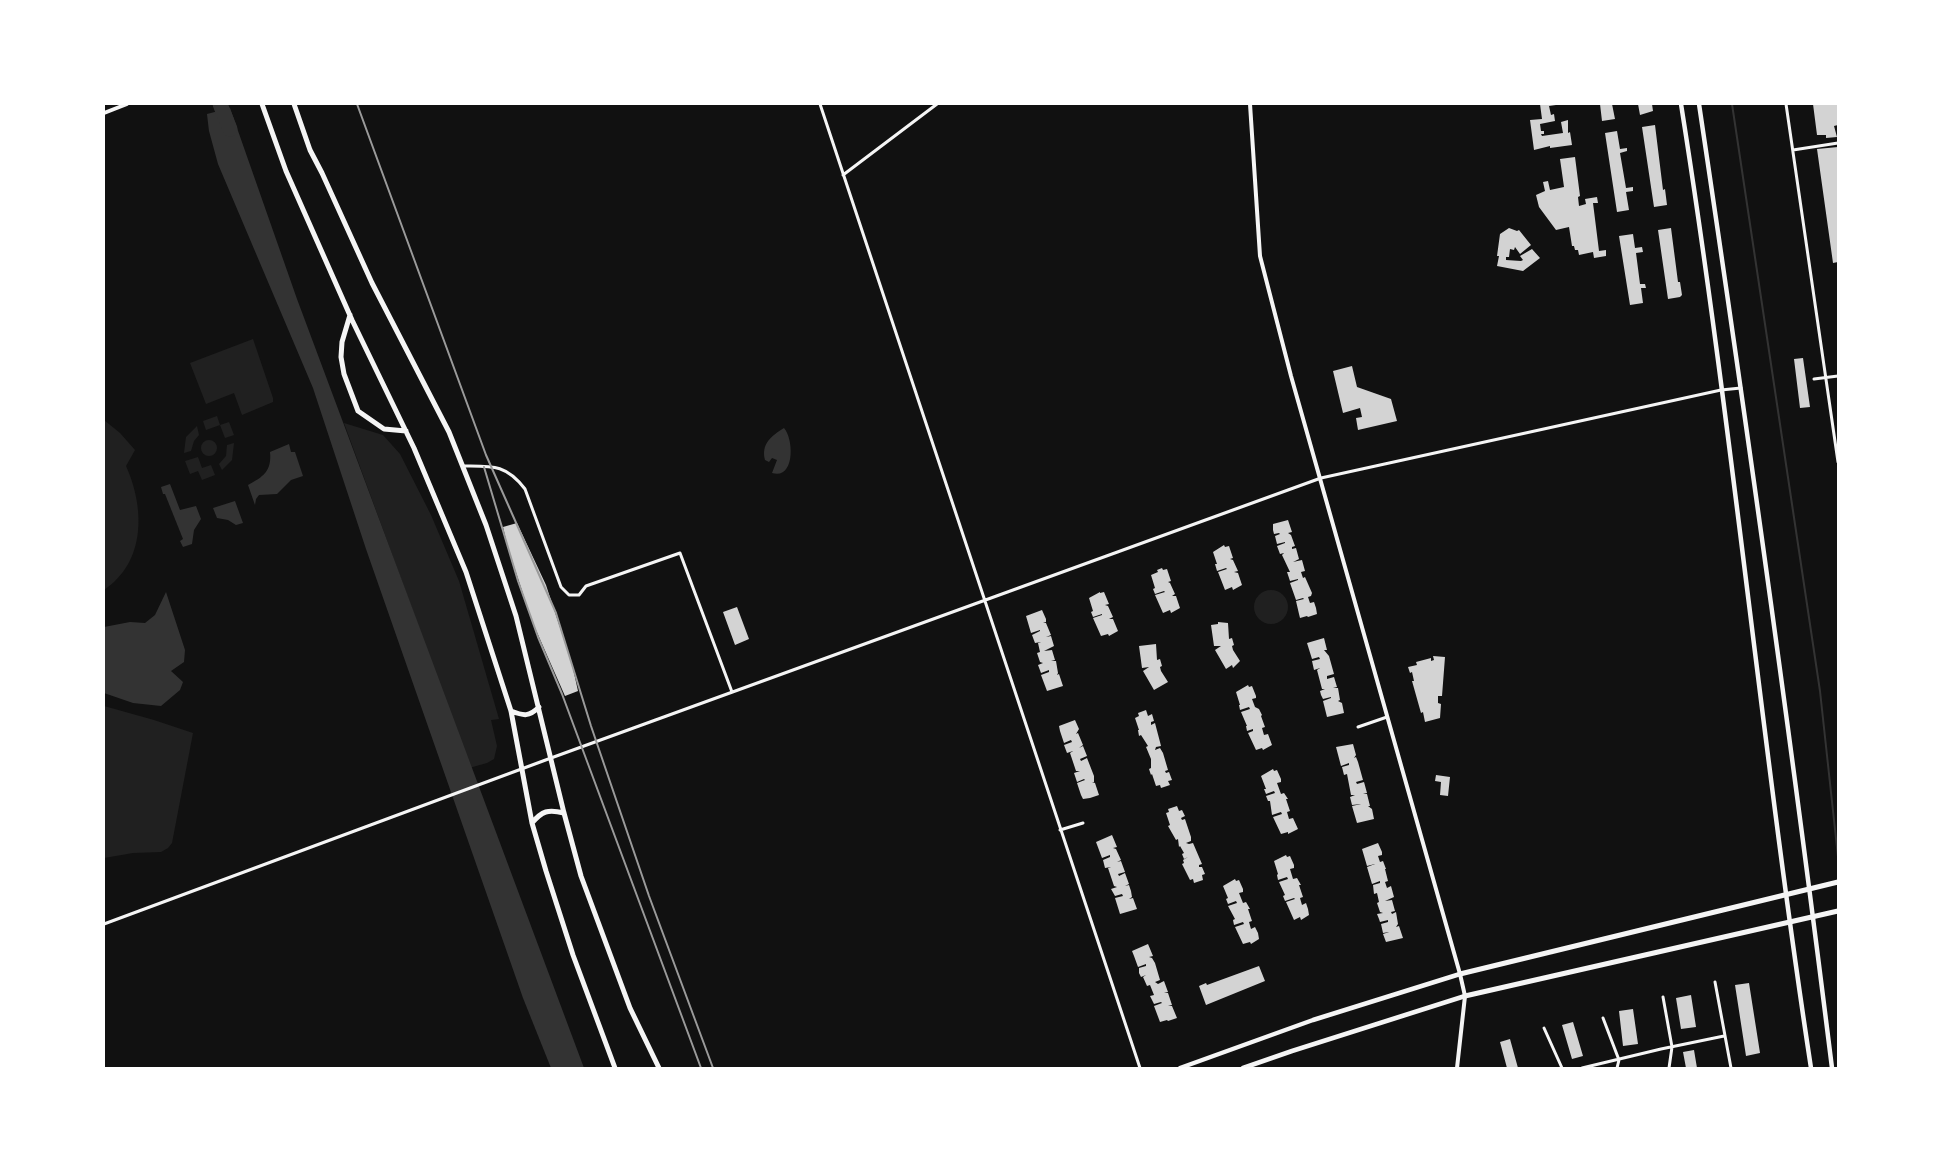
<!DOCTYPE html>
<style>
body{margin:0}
#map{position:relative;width:1942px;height:1172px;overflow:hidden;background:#111;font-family:Jost,sans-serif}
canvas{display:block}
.frame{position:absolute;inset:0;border:105px solid #fff;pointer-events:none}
</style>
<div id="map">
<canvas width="1942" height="1172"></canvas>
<div class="frame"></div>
</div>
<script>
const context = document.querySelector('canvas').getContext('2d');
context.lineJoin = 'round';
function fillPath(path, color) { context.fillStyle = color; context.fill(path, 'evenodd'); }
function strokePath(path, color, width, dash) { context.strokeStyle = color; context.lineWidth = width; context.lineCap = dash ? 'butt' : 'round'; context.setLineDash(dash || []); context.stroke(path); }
fillPath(new Path2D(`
 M253,339L273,398V402L242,415L234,393L206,404L190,363Z
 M217,416L220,425L229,422L234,435L225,438L220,425L206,430L203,421Z
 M104,420L120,433L135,450L126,466C145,508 146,562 104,590Z
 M344,423L383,435L400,454L431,515L459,581L499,719L491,720L497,746L494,759L487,763L469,768L466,756Z
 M197,426L199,435L194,441L191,451L184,453L186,437Z
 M201 448a8 8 0 1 1 16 0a8 8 0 1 1-16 0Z
 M234,443L232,460L222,470L219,464L226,456L227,445Z
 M198,457L202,468L211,465L215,475L202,480L198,471L190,474L185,461Z
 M1254 607a17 17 0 1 1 34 0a17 17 0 1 1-34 0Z
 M104,706L154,720L193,733L172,843L168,848L161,852L133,853L104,858Z`), '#202020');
fillPath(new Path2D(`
 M230,108L297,299L584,1068H551L523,998L366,549L313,388L218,164L209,131L207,114Z
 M784,428C794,439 795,480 772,473L777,460L772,458L769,462L765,460C761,444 771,436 784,428Z
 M289,444L291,452H295L303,476L291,480L277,494L259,495L256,499L255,505L248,485C263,477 272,471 270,452Z
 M170,484L180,510L196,506L201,519L194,530L192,544L183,547L180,541L183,539L165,494H163L161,487Z
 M235,501L243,523L236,525L228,520L217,518L213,508Z
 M166,592L185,650L184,662L171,671L183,682L180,690L161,706L133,703L104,693V627L130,622L145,623L155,615Z`), '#333');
strokePath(new Path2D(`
 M1732,104L1820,691L1838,857`), '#333', 2);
strokePath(new Path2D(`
 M220,104L230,129`), '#333', 15);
fillPath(new Path2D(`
 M1540,104L1556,105L1549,106L1551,115L1554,114L1555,121L1540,124L1541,131H1544V134H1541L1542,136L1563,133L1561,122L1568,120V133L1570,132L1572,145L1550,148V146L1534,150L1530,120L1542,119Z
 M1600,104H1612L1615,119L1602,121Z
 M1638,104H1652L1653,111L1640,115Z
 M1813,104H1838V125L1834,126L1837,137L1826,138V135H1817Z
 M1655,125L1663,190L1665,189L1667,205L1654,207L1642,127Z
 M1617,131L1620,149L1627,148V151L1620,153L1626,188L1633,187V191L1626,192L1629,210L1617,212L1605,133Z
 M1838,147V262L1833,263L1817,149Z
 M1575,157L1580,196L1578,197L1579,206L1586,204L1585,199L1597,197L1598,203H1593L1599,251L1606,250V256L1594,258L1593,252L1579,255L1578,250H1575L1574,246H1572L1569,227L1556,230L1539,207L1536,195L1545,191L1543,182L1548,181L1550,190L1564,187L1560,159Z
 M1509,228L1517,231L1519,230L1531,245L1520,254L1515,247L1514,250L1510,249L1509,257H1506V260L1521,261L1523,260L1520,256L1532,249L1540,258L1523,271L1497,266L1499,256H1497L1500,234Z
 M1671,228L1678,282H1680L1682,295L1680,297L1668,299L1658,230Z
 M1633,234L1635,248L1642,247L1643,252L1636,253L1640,284H1645L1646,288H1641L1643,303L1630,305L1619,236Z
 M1803,358L1810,407L1800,408L1794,359Z
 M1352,366L1357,387L1391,399L1397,421L1358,430L1356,418L1362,417L1360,408L1343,413L1333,371Z
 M1288,520L1292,532L1288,533L1291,535L1295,546L1292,547V549L1296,548L1299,559L1293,562L1302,560L1305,571L1301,572L1303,578L1305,577L1312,593L1311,596L1308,597L1310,603L1314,602L1316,608L1317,614L1308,617L1307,616L1300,618L1299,614L1296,601L1304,599L1303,598L1296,600L1290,583L1298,580V579L1290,581L1287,572H1290L1282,555L1284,553L1280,554L1277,546L1285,543V542L1277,544L1275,536L1280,534L1279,533L1274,534L1273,530V524Z
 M517,523L546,585L572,664L578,691L565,696L532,621L508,548L503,527Z
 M1224,545L1225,547L1229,546L1233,558L1230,559L1233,560L1238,571L1234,572L1238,573L1242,585L1233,590L1232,587L1225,590L1218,572L1227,569L1226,568L1217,571L1215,564H1217L1213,552Z
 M1162,568L1163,570L1167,569L1171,581L1168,582L1170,583L1175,594L1172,596H1176L1180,608L1171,613L1170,610L1163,613L1155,595L1165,592L1164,591L1155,594L1153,589L1155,588L1151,575L1158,572L1157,570Z
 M1100,592V593L1104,592L1109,604L1105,605L1108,606L1113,617L1109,619H1113L1118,631L1109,636L1108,634L1101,636L1093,618L1102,615V614L1093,617L1091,612L1093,611L1089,598Z
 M737,607L749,639L735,645L723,612Z
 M1042,610L1046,619V622L1043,623H1046L1051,635L1046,637L1051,636L1054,646L1044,651L1052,650L1055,660L1051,661H1056L1058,673L1057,675L1059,674L1063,686L1047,691L1041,675L1049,672V670L1041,673L1038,665L1043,663L1040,662L1037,653L1040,652L1038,643L1041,642L1035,643L1032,635L1040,631V630L1031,633L1026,616Z
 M1218,622L1228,623L1229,639L1232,638L1234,645L1232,646L1233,650L1240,661L1233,668L1232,665L1226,669L1215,650L1221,646H1214L1211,625L1218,624Z
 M1324,638L1327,650H1324L1329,656L1334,674L1327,676V679L1334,677L1337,687L1333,688H1338L1340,700L1338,701L1342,703L1344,713L1327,717L1323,701L1331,698V697L1323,699L1321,695L1320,691L1325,689H1322L1317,670L1320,668L1314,670L1312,661L1320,659L1319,657L1312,659L1307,643Z
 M1156,644L1157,660L1160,659L1162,666L1160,667L1161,671L1168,682L1154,690L1143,671L1149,667L1142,668L1139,646Z
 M1433,656L1445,657L1442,696H1438V703L1441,704L1440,718L1425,722L1423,712L1421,713L1412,681H1414L1412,672L1410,673L1408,667L1417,665L1416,662L1431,658V661L1434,660Z
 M1248,685L1249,687L1252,686L1256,696V698L1252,699L1255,707L1259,709L1262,715L1261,716L1265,727L1262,728L1264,735L1268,734L1272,745L1263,750L1262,748L1256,750L1248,733L1253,731V729L1247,731L1246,726H1247L1241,712L1250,709L1249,707L1240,710L1239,705H1240L1236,692Z
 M1146,710L1148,716L1152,714L1154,721L1151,722V725L1155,723L1160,742L1161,746L1156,747L1155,750L1160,748L1163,753L1168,770L1165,771L1166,773L1169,772L1172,780L1168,781L1170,785L1161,788L1160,785L1156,786L1152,774L1151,775L1149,769L1151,768V759L1146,747L1148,746L1141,735L1139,736L1138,730H1139L1135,718L1139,716L1138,713Z
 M1075,720L1079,729L1076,734L1078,733L1083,745L1079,748L1083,746L1087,756L1080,759L1081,761L1087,758L1094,776V782H1092L1095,783L1099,795L1090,798L1083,799L1081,795L1077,783L1085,780L1084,779L1077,782L1074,773L1080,771H1076L1070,753L1073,751L1067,753L1064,745L1072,742L1071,740L1064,743L1060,731L1059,726Z
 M1353,744L1356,755L1354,758L1356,757L1358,762L1363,780L1356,782L1357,784L1364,782L1367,793L1363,794H1367L1370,806H1368L1372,809L1374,819L1357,823L1352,806L1361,804L1352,805L1350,797L1355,795H1351L1347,774L1344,775L1342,767L1349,765V763L1341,766L1336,747Z
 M1273,769L1274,771L1277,770L1281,779V782L1277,783L1281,794L1284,793L1288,799H1286L1290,811L1287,812L1289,819L1293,818L1298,829L1288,834V832L1281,834L1273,817L1282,814L1281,812L1272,815L1270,801H1268L1266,796L1275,793L1274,791L1266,794L1264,789H1266L1261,776Z
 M1436,775L1450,777L1448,796L1440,795L1441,782L1435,781Z
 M1177,806L1179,811L1182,810L1185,816L1181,818L1182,820L1185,819L1191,837V841L1186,843L1189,844L1193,843L1202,864L1199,865V867H1202L1205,874L1202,875L1203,880L1194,883L1193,879L1190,880L1182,864L1184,863L1183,860L1188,857L1184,859L1182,854L1184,853L1180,846L1179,847L1178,839L1176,840L1168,826L1170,825L1166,813L1169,812L1168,809Z
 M1112,835L1117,847L1113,848L1116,849L1121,860L1117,862L1121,861L1125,872L1118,874L1119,876L1125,873L1129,884L1125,886L1129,885L1131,891L1132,897L1129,899L1133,898L1137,909L1120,914L1115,898L1123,896L1122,894L1115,896L1111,889L1117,887L1114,886L1108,868L1111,867L1105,868L1103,860L1110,857V855L1102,858L1096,842Z
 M1378,843L1382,852V855L1378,856L1380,862L1383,861L1386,869H1385L1388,881L1385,882L1387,888L1391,886L1394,897L1385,901L1392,900L1395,911L1391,912L1392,914L1396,912L1398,924L1396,927L1399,926L1403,938L1386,942L1383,934L1389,932L1383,933L1381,924L1388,922V920L1380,922L1379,919L1377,914L1383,913L1380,912L1377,903L1379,902L1377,893L1374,894L1373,885L1380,883V881L1372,884L1367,867L1375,864L1367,866L1362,849Z
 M1286,855L1287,857L1290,856L1294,865V868L1290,869L1293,879L1297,878L1301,885H1299L1303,897L1300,898L1302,905L1306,903L1308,909L1309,915L1301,920L1300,917L1294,920L1286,902L1295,899L1294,898L1285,901L1283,896L1285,895L1279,882L1288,879L1287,877L1278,880L1277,875L1278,874L1274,861Z
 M1235,879L1236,881L1239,880L1243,889V892L1239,893L1243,903L1246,902L1250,909H1248L1252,921L1249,922L1251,929L1255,927L1258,933L1259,939L1251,944L1250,942L1243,944L1235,927L1244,924L1243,922L1234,925L1233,920L1235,919L1228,906L1237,903L1236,901L1228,904L1226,899L1228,898L1223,886Z
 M1148,944L1153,956L1149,957L1152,958L1155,963L1160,980L1155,982L1158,984L1164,981L1168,992L1164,993H1168L1172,1005L1168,1006H1172L1177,1018L1168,1021L1167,1020L1160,1022L1154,1006L1162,1003L1161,1002L1154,1004L1150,996L1154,995L1150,985L1147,986L1143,977L1146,975L1141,977L1139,973V968L1146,966V964L1138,967L1134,956L1132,951Z
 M1259,966L1265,981L1206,1005L1199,986L1206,983L1207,985Z
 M1749,983L1760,1053L1746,1056L1735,985Z
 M1691,995L1696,1027L1681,1029L1676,998Z
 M1633,1009L1638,1044L1623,1046L1619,1011Z
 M1573,1022L1583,1056L1572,1059L1562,1025Z
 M1510,1039L1518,1068H1507L1500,1042Z
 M1694,1050L1697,1068H1686L1683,1052Z`), '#d3d3d3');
strokePath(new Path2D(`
 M820,104L1140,1068
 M1786,104L1838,462
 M1793,150L1838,143
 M843,175L937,104
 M1814,379L1838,376
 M463,466C492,466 506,464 525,489L561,587L569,595H579L586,586L680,553L732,692
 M1358,727L1387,717
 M1060,830L1083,823
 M104,924L551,758L1321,478L1721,390L1741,388
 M1715,982L1731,1068
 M1663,997L1672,1047L1669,1068
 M1603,1018L1619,1060L1617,1068
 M1544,1028L1562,1068
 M1582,1068L1661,1049L1724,1036`), '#f5f5f5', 3);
strokePath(new Path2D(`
 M1250,104L1260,256L1291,376L1460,974L1465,996L1457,1068
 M104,113L127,104`), '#f5f5f5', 4);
strokePath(new Path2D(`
 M1681,104C1732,424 1762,748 1811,1068
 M1699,104C1747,425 1792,746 1832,1068
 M1180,1068L1313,1020L1460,974
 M1243,1068L1292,1051L1465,996`), '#f5f5f5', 4.5);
strokePath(new Path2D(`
 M262,104L286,171L352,320L414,448L466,572L511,711L532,823L546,871L573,955L615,1068
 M294,104L310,150L322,173L372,283L449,432L486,525L516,616L564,813L581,876L630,1008L659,1068
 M350,315L342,342L341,357L344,374L358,411L384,429L406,431
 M511,711C524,716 529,717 539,707
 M532,823C542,811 548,809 564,813
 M1460,974L1838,882
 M1465,996L1838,911`), '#f5f5f5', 5);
strokePath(new Path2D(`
 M357,104L486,455L556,613L591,726L649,896L713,1068
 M484,467L518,581L538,637L562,694L701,1068`), '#9a9a9a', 2);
</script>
